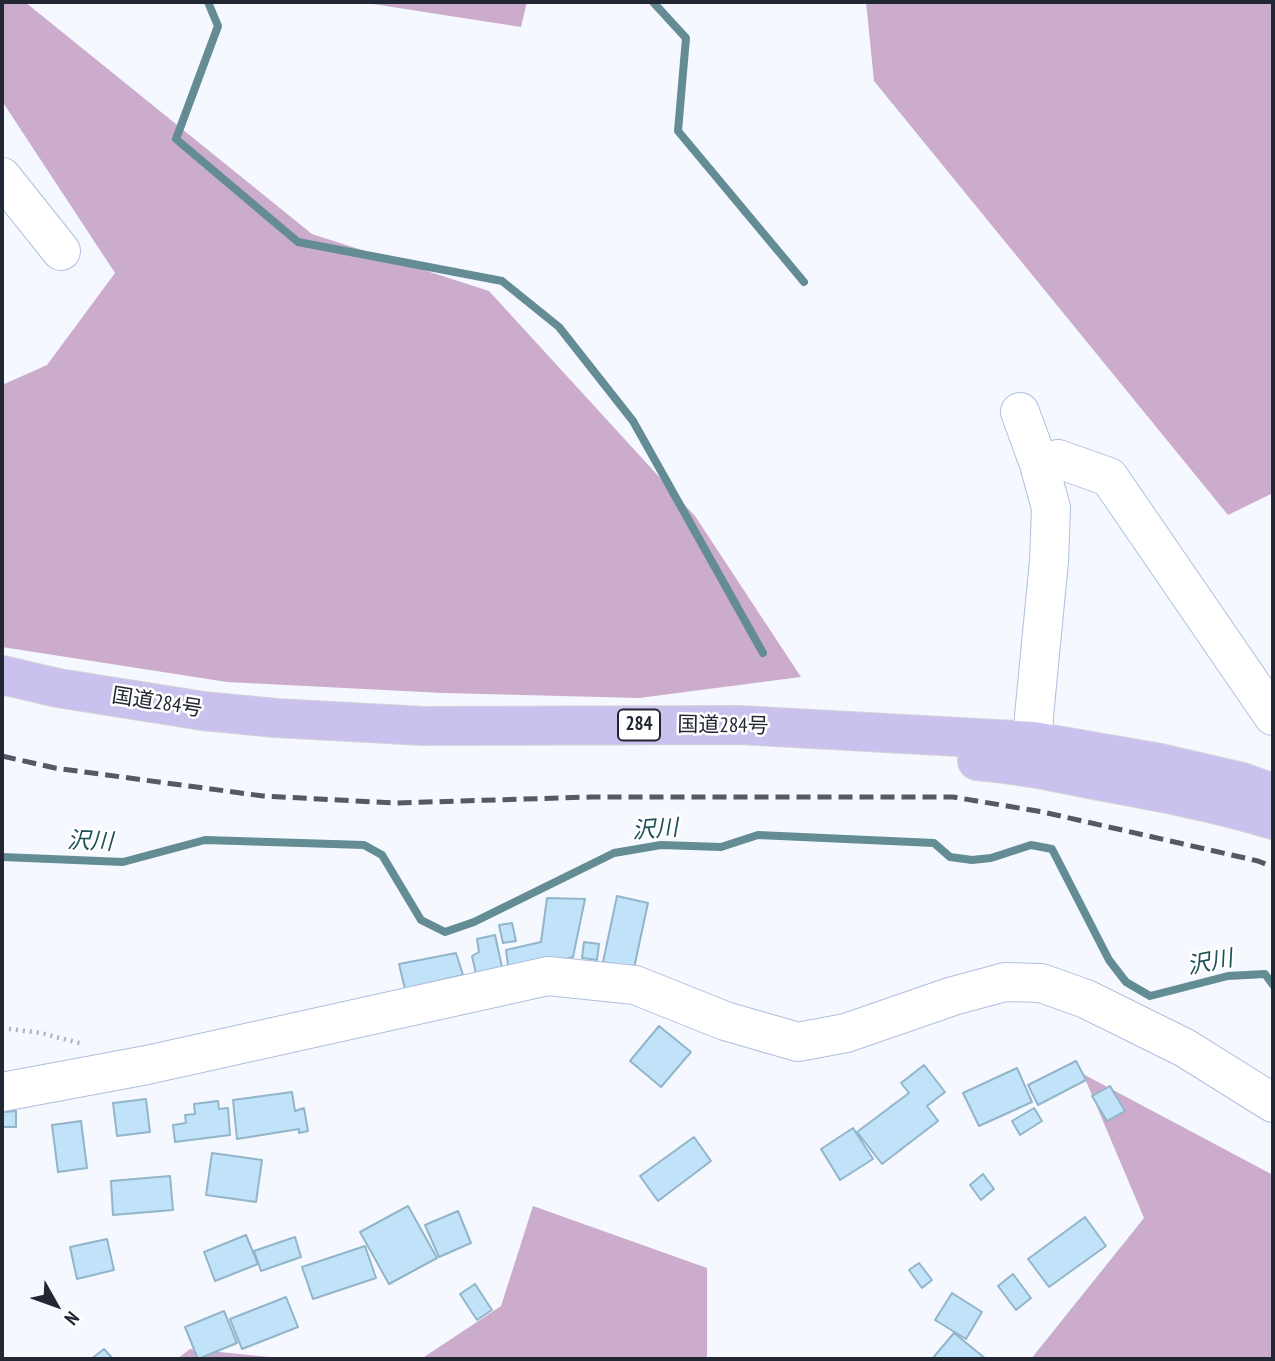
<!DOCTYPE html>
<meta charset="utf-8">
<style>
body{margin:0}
#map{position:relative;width:1275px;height:1361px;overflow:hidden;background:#f5f8ff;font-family:"PT Sans Narrow",sans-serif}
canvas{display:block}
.frame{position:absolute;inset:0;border:4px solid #212733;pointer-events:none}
.north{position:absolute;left:21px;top:1270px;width:70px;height:70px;-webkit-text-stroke:5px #fff;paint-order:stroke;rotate:130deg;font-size:19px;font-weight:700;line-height:28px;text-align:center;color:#212733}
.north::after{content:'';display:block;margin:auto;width:24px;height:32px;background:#212733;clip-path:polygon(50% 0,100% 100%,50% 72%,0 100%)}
</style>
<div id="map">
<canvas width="1275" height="1361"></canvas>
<div class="frame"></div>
<div class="north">N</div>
</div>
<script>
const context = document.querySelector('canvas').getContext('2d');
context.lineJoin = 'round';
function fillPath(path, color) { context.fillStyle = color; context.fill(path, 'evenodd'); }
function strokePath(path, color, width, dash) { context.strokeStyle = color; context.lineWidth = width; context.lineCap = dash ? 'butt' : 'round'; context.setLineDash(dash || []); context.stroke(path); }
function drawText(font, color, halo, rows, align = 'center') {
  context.font = font + ' "PT Sans Narrow","Noto Sans JP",sans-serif'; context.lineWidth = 5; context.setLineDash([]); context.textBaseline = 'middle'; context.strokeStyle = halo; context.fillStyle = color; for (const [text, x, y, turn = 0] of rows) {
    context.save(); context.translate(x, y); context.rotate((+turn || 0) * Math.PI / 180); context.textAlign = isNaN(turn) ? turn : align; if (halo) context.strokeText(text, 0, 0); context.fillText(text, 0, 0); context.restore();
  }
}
fillPath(new Path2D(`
 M2,2H25L312,234L489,291L695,516L801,677L639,698L443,693L227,682L2,647V385L47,365L115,273L2,101Z
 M360,2H527L521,27Z
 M866,2H1273V493L1228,515L874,81Z
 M1083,1074L1273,1175V1359H1031L1144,1218Z
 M533,1206L707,1268V1359H421L501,1306Z
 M190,1349L289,1359H177Z`), '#ccaccd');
strokePath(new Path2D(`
 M208,2L218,26L176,139L298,242L502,281L559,327L633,421L763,653
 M653,2L686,38L678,131L804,282
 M2,857L123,862L205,840L364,845L382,855L421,920L445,932L474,922L614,853L661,845L721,847L758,835L934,843L950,857L972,860L991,858L1031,845L1052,849L1109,960L1126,982L1150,996L1228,976L1265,974L1273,985`), '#648c94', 8);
const building = new Path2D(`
 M617,896L648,903L634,968L603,962Z
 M547,898L585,899L573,957L509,973L506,950L541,942Z
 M512,923L516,941L503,943L499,925Z
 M495,935L502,967L476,974L472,956L479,952L477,939Z
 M584,942L599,944L597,960L582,958Z
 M456,953L463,975L405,989L399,964Z
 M659,1026L691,1052L661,1087L630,1061Z
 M1076,1061L1086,1080L1038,1105L1028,1085Z
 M924,1065L945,1092L927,1106L938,1121L882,1164L857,1132L909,1093L901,1083Z
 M1017,1068L1032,1102L979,1126L963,1093Z
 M1110,1086L1125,1111L1107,1121L1092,1096Z
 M292,1092L295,1111L304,1108L308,1131L299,1133V1129L237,1139L233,1100Z
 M146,1099L150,1132L117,1136L113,1103Z
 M218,1101L219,1109L228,1108L230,1135L175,1142L173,1125L186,1123L185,1115L195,1114L194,1104Z
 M1034,1108L1042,1121L1020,1135L1012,1121Z
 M16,1111V1127H2V1112Z
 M81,1121L87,1168L58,1172L52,1125Z
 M853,1128L873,1159L840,1180L821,1149Z
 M694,1137L711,1161L658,1201L640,1176Z
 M212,1153L262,1160L256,1202L206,1195Z
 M983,1174L994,1189L981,1200L970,1185Z
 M170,1176L173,1210L113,1215L111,1181Z
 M408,1206L437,1258L389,1284L360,1232Z
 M458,1211L471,1243L439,1257L425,1225Z
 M1085,1217L1106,1246L1049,1287L1028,1259Z
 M246,1235L258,1264L215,1281L204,1252Z
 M295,1237L301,1257L261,1271L254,1251Z
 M107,1239L114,1270L77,1279L70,1247Z
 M365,1246L376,1278L313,1299L302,1267Z
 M919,1263L932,1280L922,1288L909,1270Z
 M1013,1274L1031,1298L1016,1310L998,1286Z
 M475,1284L492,1310L477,1320L460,1294Z
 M952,1293L982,1312L966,1339L935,1320Z
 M286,1297L298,1327L242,1349L230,1319Z
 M224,1311L237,1343L198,1359L185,1327Z
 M954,1333L986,1359H932Z
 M104,1349L113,1359H91Z`);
fillPath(building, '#c0e3f9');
strokePath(building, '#93b5ca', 2);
const minor = new Path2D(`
 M2,177L61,251
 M1020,412L1039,464L1051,508L1049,561L1034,716L1032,768
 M1058,459L1109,477L1273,716
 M2,1092L147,1065L548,976L635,985L725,1021L798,1042L846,1033L953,996L1005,982L1041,983L1086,999L1185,1048L1273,1103`);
const highway = new Path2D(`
 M2,675L58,688L203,711L276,718L424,726L739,725L1033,741L1160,763L1242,782L1273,793
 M977,761C1017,764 1055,772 1094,780C1154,791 1215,802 1273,820`);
strokePath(minor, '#afbfde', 40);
strokePath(highway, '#d3d4d6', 40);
strokePath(new Path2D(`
 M2,1028L41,1033L83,1044`), '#adb1ba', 4.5, [2, 5]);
strokePath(minor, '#fff', 38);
strokePath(highway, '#cbc1ee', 38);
strokePath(new Path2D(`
 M2,756L55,768L263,796L395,803L591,797H953L1043,812L1258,861L1273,867`), '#545964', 5, [14, 7]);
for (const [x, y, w] of [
 [639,725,42]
]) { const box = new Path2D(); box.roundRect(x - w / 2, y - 15.5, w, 31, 5); context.fillStyle = '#fff'; context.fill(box); strokePath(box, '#212733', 2); }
drawText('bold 19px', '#212733', null, [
 ["284",639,725]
]);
drawText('21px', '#212733', '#fff', [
 ["国道284号",157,703,9],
 ["国道284号",723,726,1]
]);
drawText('italic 23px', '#1f5156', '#fff', [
 ["沢川",655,830,-4],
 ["沢川",90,842,2],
 ["沢川",1210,963,-11]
]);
</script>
